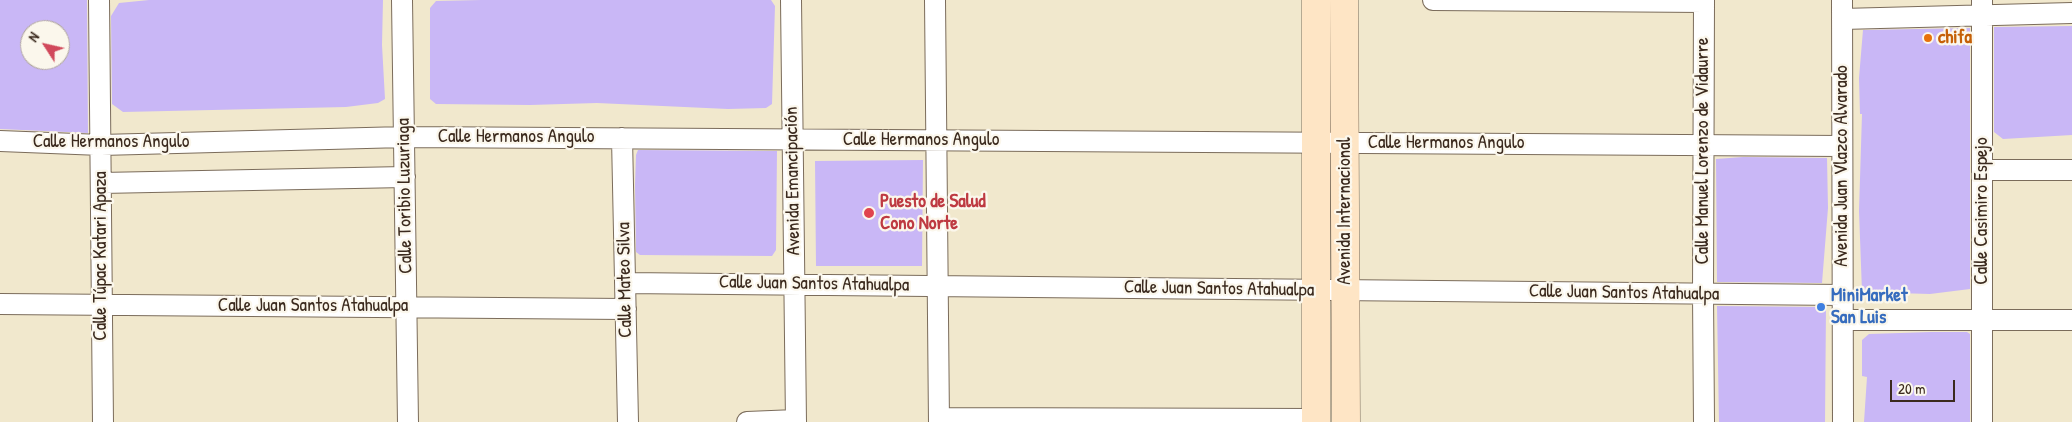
<!DOCTYPE html>
<meta charset="utf-8">
<style>
body{margin:0}
#map{position:relative;width:2072px;height:422px;overflow:hidden;background:#f1e8cd;font-family:"Patrick Hand",sans-serif}
canvas{display:block}
.north{position:absolute;left:20px;top:20px;width:50px;height:50px;box-sizing:border-box;background:#fbf7ec;border:1px solid #aea59a;border-radius:50%;rotate:305deg;font-size:14px;font-weight:700;line-height:20px;text-align:center;color:#3b2a1e}
.north::after{content:'';display:block;margin:auto;width:18px;height:22px;background:#d1495b;clip-path:polygon(50% 0,100% 100%,50% 72%,0 100%)}
.scale{position:absolute;left:1890px;top:380px;width:65px;height:22px;box-sizing:border-box;border:2px solid #3b2a1e;border-top:0;padding-left:6px;font-size:15px;line-height:18px;white-space:nowrap;color:#3b2a1e;-webkit-text-stroke:4px #fbf7ec;paint-order:stroke}
</style>
<div id="map">
<canvas width="2072" height="422"></canvas>
<div class="north">N</div>
<div class="scale">20 m</div>
</div>
<script>
const context = document.querySelector('canvas').getContext('2d');
context.lineJoin = 'round';
function fillPath(path, color) { context.fillStyle = color; context.fill(path, 'evenodd'); }
function strokePath(path, color, width, dash) { context.strokeStyle = color; context.lineWidth = width; context.lineCap = dash ? 'butt' : 'round'; context.setLineDash(dash || []); context.stroke(path); }
function drawText(font, color, halo, rows, align = 'center') {
  context.font = font + ' "Patrick Hand",sans-serif'; context.lineWidth = 4.5; context.setLineDash([]); context.textBaseline = 'middle'; context.strokeStyle = halo; context.fillStyle = color; for (const [text, x, y, turn = 0] of rows) {
    context.save(); context.translate(x, y); context.rotate((+turn || 0) * Math.PI / 180); context.textAlign = isNaN(turn) ? turn : align; if (halo) context.strokeText(text, 0, 0); context.fillText(text, 0, 0); context.restore();
  }
}
fillPath(new Path2D(`
 M0,0H87L88,133L0,129ZM30,30H60V60H30Z
 M149,0H383L382,45L385,99L378,103L346,107L123,112L112,104L111,16L119,3Z
 M481,0H771L775,6L772,104L766,108L728,109L597,103L530,105L436,104L430,99V8L436,1Z
 M2072,26V135L2003,139L1994,132V27Z
 M1970,28V289L1930,294L1862,292L1859,211L1862,114H1860L1859,78L1863,30Z
 M638,150L777,151L776,250L772,256L640,255L636,252L635,185L636,155Z
 M1743,157L1827,158L1828,208L1822,283L1717,282L1716,159Z
 M923,160L922,266H816L815,161Z
 M1717,306L1826,307L1825,422H1719Z
 M1931,332H1967L1970,334V422H1864L1867,377L1862,376V340L1869,334Z`), '#c9b7f6');
const street = new Path2D(`
 M99,0L103,422
 M402,0L408,422
 M791,0L796,422
 M935,0L939,422
 M1433,0L1704,2
 M1842,0L1843,422
 M1982,0V422
 M1842,19L2072,13
 M622,138L628,422
 M0,141L101,145L404,137L1842,146
 M1982,170H2072
 M101,183L405,177
 M625,283L1842,295
 M0,304L626,309
 M1842,320H2072
 M939,418L1316,419
 M747,422L796,420
 M1704,422L1703,294L1704,0`);
const secondary = new Path2D(`
 M1344,0L1346,422
 M1316,422V0`);
strokePath(street, '#7b6c5b', 22);
strokePath(secondary, '#7b6c5b', 29);
strokePath(street, '#fff', 20);
strokePath(secondary, '#fee5c5', 28);
for (const [x, y, r, color] of [
 [1928,38,5,"#e8710a"],
 [869,213,6,"#e0444e"],
 [1821,307,5,"#3f7fe0"]
]) { const dot = new Path2D(); dot.arc(x, y, r, 0, 2 * Math.PI); context.fillStyle = color; context.fill(dot); strokePath(dot, '#fbf7ec', 2); }
drawText('bold 19px', '#c56008', '#fbf7ec', [
 ["chifa",1938,38]
], 'left');
drawText('19px', '#3b2a1e', '#fbf7ec', [
 ["Calle Hermanos Angulo",516,137],
 ["Calle Hermanos Angulo",921,140],
 ["Calle Hermanos Angulo",111,142],
 ["Calle Hermanos Angulo",1446,143],
 ["Calle Manuel Lorenzo de Vidaurre",1703,151,-90],
 ["Avenida Juan Vlazco Alvarado",1842,166,-90],
 ["Avenida Emancipación",793,181,-91],
 ["Calle Toribio Luzuriaga",405,196,-91],
 ["Avenida Internacional",1345,211,-90],
 ["Calle Casimiro Espejo",1982,211,-90],
 ["Calle Túpac Katari Apaza",101,256,-90],
 ["Calle Mateo Silva",625,280,-91],
 ["Calle Juan Santos Atahualpa",814,284,1],
 ["Calle Juan Santos Atahualpa",1219,289,1],
 ["Calle Juan Santos Atahualpa",1624,293,1],
 ["Calle Juan Santos Atahualpa",313,306]
]);
drawText('bold 19px', '#be3a42', '#fbf7ec', [
 ["Puesto de Salud",880,202],
 ["Cono Norte",880,224]
], 'left');
drawText('bold 19px', '#366cbe', '#fbf7ec', [
 ["MiniMarket",1831,296],
 ["San Luis",1831,318]
], 'left');
</script>
